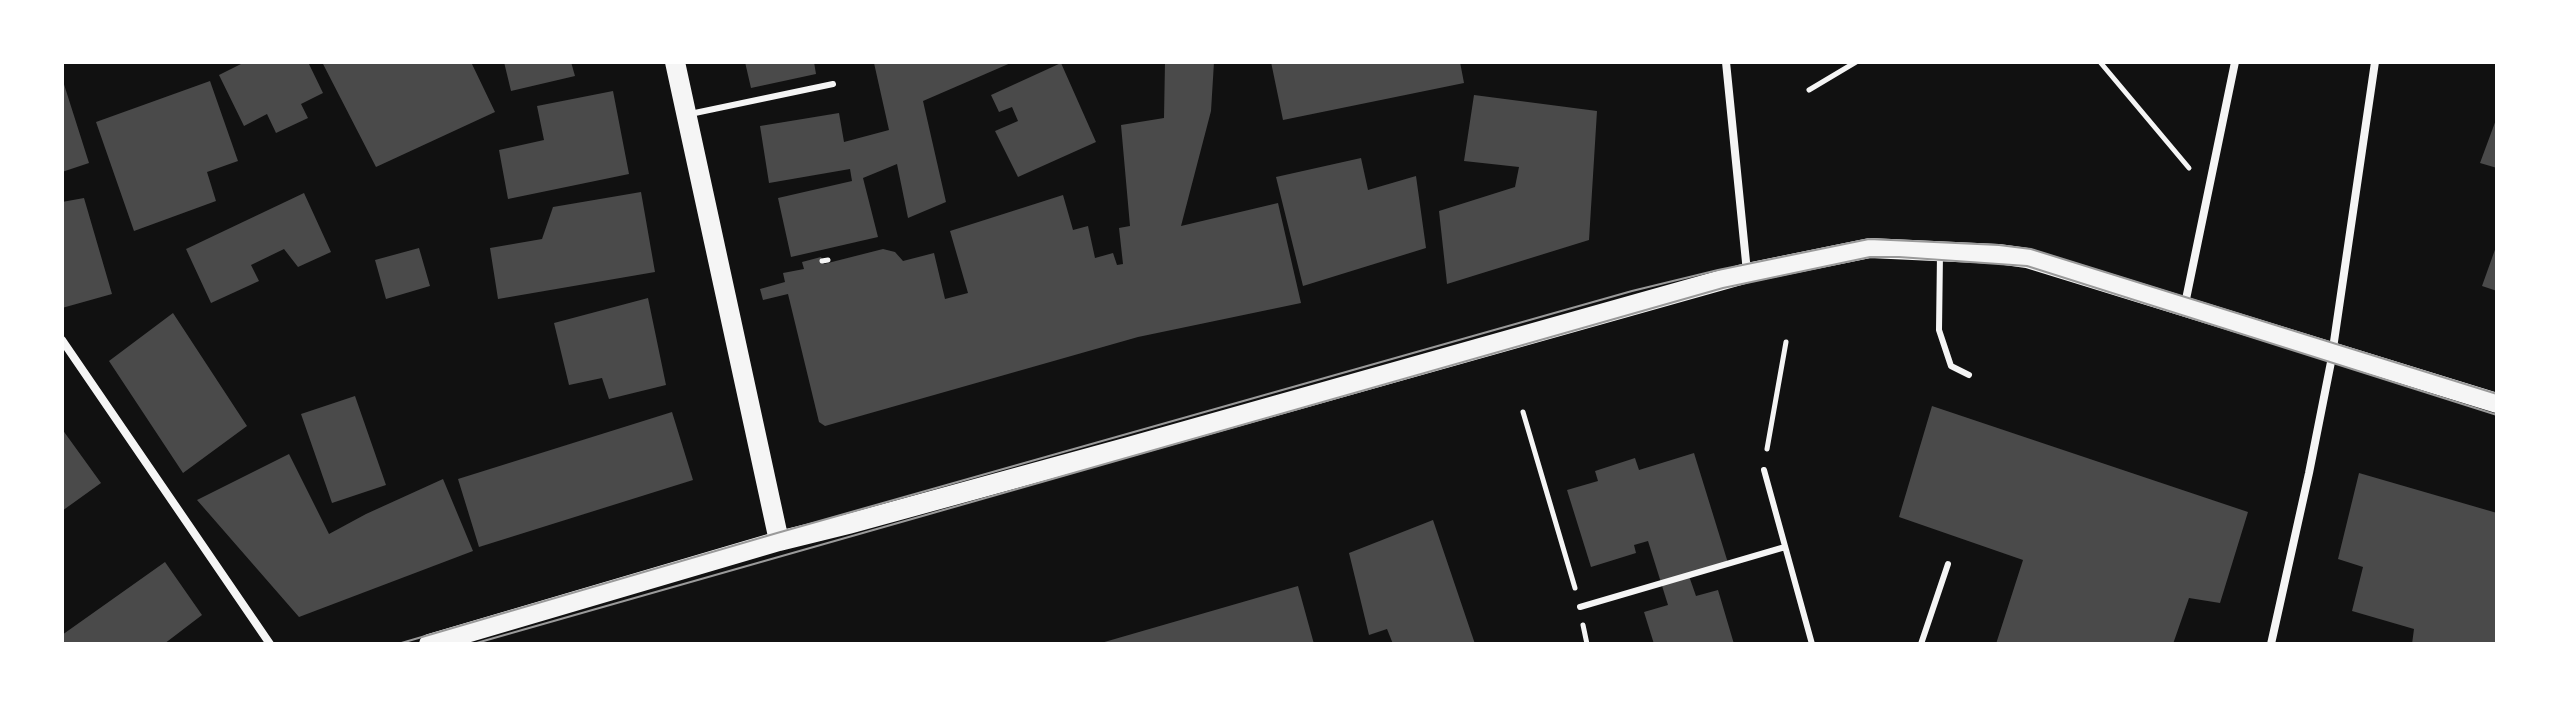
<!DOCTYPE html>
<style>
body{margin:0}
#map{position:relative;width:2559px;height:706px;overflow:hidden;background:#111;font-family:Roboto,sans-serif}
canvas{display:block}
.frame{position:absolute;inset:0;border:64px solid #fff;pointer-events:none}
</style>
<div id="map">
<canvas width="2559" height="706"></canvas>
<div class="frame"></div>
</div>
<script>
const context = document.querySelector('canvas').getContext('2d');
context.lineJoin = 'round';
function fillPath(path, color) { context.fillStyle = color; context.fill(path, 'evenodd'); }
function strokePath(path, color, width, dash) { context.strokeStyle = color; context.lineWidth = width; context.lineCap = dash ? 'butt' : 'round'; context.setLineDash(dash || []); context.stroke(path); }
fillPath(new Path2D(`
 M245,62H308L323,93L301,104L308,118L276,133L267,114L244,126L219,75Z
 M322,62H471L495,112L376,167Z
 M504,62H571L575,76L511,91Z
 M745,62H814L816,74L751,88Z
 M877,62H1013L923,101L946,202L908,218L897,164L863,178L878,237L791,257L778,198L852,181L850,169L769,183L760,126L839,113L844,142L889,130L874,63Z
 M1165,62H1214L1211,111L1181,226L1278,203L1301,303L1138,337L825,426L819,422L788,294L763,300L760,289L785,282L783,273L804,269L802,262L821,257L824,264L883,249L895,252L903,261L934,253L945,299L968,293L950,231L1063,195L1073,230L1088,226L1095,258L1113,253L1117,265L1123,264L1119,228L1130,226L1121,125L1164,118Z
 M1271,62H1460L1464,83L1283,120Z
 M1061,63L1096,142L1018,177L995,131L1018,121L1012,107L999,112L991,95Z
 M62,78L89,163L62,172Z
 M210,81L238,161L207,172L216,201L134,231L96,122Z
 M613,91L629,174L508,199L499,150L544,140L537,106Z
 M1474,95L1597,111L1589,240L1447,284L1439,211L1515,187L1519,167L1464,161Z
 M2497,117V168L2480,163Z
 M1361,158L1368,190L1416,176L1426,248L1303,286L1276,177Z
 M641,192L655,272L498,299L490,248L542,239L553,207Z
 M304,193L331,252L298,267L284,249L251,265L259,281L211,303L186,249Z
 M84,198L112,294L62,308V202Z
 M2497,244V291L2482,286Z
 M419,248L430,286L386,299L375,260Z
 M648,298L666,385L609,399L602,378L569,385L554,323Z
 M173,313L247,426L183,473L109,361Z
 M355,396L386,485L332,503L301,414Z
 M1932,406L2248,512L2220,603L2189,598L2173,644H1996L2023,560L1899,517Z
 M672,412L693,480L479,547L458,479Z
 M62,429L101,483L62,511Z
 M1694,453L1728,563L1689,576L1696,596L1718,590L1734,644H1654L1644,612L1668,605L1648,541L1634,545L1636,553L1591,567L1567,490L1598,481L1595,471L1635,458L1639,470Z
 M289,454L329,534L366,514L443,479L473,551L299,617L197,500Z
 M2359,473L2497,513V644H2412L2414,629L2352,611L2363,567L2338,559Z
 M1433,520L1475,644H1393L1387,629L1369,635L1349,553Z
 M165,562L202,615L164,644H64L62,635Z
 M1298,586L1314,644H1101V643Z`), '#4a4a4a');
strokePath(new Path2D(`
 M2100,62L2189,168
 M1809,90L1856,62
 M822,261L828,260
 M1523,412L1575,588
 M1767,449L1786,342
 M1583,625L1587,644`), '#f5f5f5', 5);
strokePath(new Path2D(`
 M690,114L833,84
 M1940,254L1939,330L1951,366L1969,375
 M1764,470L1812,644
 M1580,607L1785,547
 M1921,644L1948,564`), '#f5f5f5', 6);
strokePath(new Path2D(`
 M1726,62L1747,272
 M2185,304L2235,62
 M62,340L270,644
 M2271,644L2309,473L2331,362L2375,62`), '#f5f5f5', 8);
strokePath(new Path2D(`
 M675,62L779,541
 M429,644L779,541L848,524L1129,447L1747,273L1870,248L1998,254L2027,258L2497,403`), '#f5f5f5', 20);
strokePath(new Path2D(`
 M398,644L777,533L1632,291L1718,270L1869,239L1999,245L2031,249L2497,394
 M473,644L1723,288L1870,257H1899L2027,266L2497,415`), '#9a9a9a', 2);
</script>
